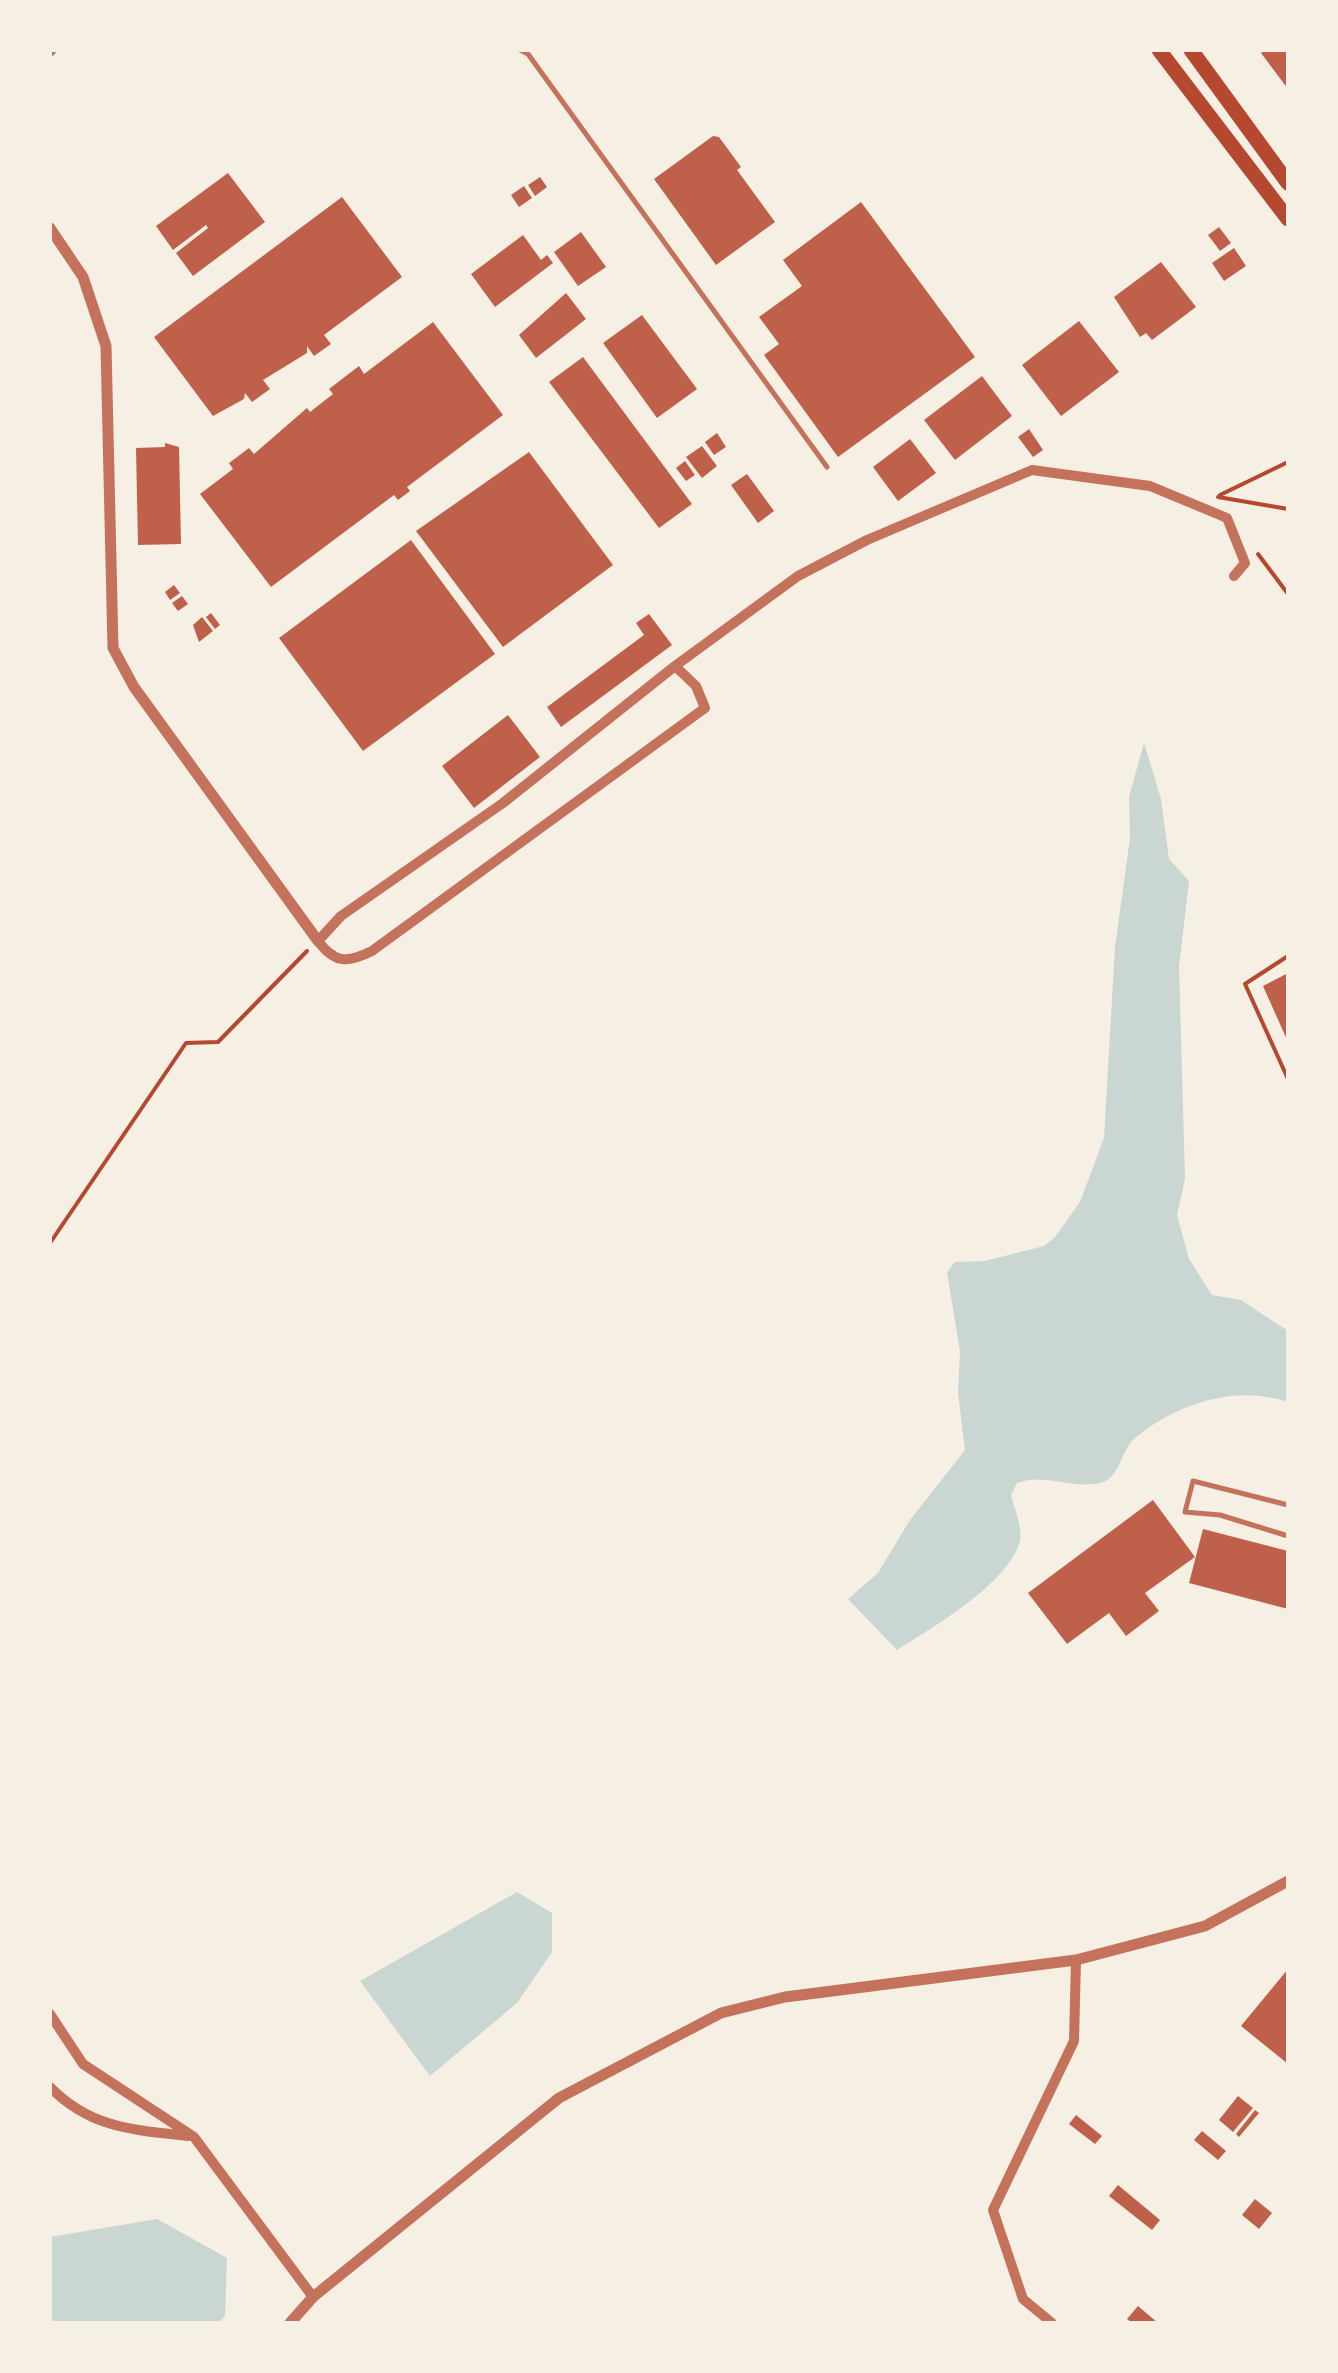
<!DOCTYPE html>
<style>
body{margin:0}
#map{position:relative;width:1338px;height:2373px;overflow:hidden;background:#f6efe4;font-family:Overpass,sans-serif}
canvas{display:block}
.frame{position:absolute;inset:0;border:52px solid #f6efe4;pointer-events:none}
</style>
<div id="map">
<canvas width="1338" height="2373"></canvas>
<div class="frame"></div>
</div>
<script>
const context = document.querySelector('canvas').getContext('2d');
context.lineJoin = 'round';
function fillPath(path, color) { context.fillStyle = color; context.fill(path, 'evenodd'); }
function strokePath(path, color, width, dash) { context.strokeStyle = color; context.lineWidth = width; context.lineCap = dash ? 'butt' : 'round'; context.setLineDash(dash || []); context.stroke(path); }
fillPath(new Path2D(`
 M1144,743L1161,799L1169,859L1189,881L1179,966L1185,1179L1177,1215L1189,1259L1212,1295L1241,1300L1288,1331V1402C1236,1384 1175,1404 1134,1439C1121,1451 1120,1476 1103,1482C1076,1491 1045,1472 1017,1483L1011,1495C1014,1508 1023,1528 1020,1541C1009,1583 932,1628 897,1650L848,1599L878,1573L910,1520L965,1450L958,1393L960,1352L947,1272L955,1262L985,1261L1044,1246L1055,1237L1080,1202L1104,1138L1115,947L1130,838L1129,797Z
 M517,1892L552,1913V1952L517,2003L430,2076L360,1981Z
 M157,2219L227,2258L225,2316L218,2323H50V2237Z`), '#c9d6d2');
fillPath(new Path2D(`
 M1266,50H1288V89L1261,53Z
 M713,136L719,137L741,167L737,170L775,222L716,265L654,179Z
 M228,173L265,222L193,276L176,253L208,228L206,225L173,250L156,226Z
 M540,177L547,187L535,196L528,185Z
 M524,186L532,198L519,207L511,195Z
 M342,197L402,277L324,335L331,344L314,356L307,346V353L263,380L270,389L252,402L245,393L244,399L213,416L154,337Z
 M861,202L975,357L838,457L764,355L779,344L759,317L802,286L783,260Z
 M1219,227L1231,243L1220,251L1208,235Z
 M581,232L606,267L578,286L554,252Z
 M523,235L541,260L547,255L553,263L495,307L471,274Z
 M1234,248L1246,266L1224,281L1212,263Z
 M1161,262L1196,307L1152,340L1146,333L1140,337L1114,297Z
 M566,293L586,319L536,358L519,335Z
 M642,315L697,389L657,418L603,343Z
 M1079,321L1119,372L1061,416L1022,365Z
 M433,322L503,415L407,487L410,491L398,500L394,495L271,587L200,494L233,469L229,463L249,448L254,454L307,408L310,412L333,394L329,389L359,366L364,374Z
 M583,357L692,504L659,528L549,382Z
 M982,376L1012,416L955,460L924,420Z
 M1029,429L1043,450L1033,457L1018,437Z
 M717,433L726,447L714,455L705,442Z
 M910,439L936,473L898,501L873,467Z
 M165,443L179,447L181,544L138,545L136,448L165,447Z
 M702,446L717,466L702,478L686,457Z
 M529,452L613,565L503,647L416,531Z
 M685,461L695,475L686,481L676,468Z
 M747,474L774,511L758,523L731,485Z
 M411,540L495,654L363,751L279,638Z
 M174,585L180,593L170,600L165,592Z
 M182,596L188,604L178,611L172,603Z
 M211,613L220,625L215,629L206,617Z
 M649,614L672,645L561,727L547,707L644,635L636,623Z
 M202,617L213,631L199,642L193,625Z
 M508,715L540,757L474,808L442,766Z
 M1288,973V1042L1263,986Z
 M1153,1500L1195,1557L1145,1593L1159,1611L1126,1636L1109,1613L1067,1644L1028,1593Z
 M1203,1529L1288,1551V1609L1189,1583Z
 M1288,1969V2064L1241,2026Z
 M1238,2096L1253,2108L1233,2132L1219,2120Z
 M1255,2110L1259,2113L1239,2137L1236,2134Z
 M1076,2115L1102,2136L1095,2144L1069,2124Z
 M1202,2131L1226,2151L1218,2160L1194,2140Z
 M1118,2185L1160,2220L1152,2230L1109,2196Z
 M1255,2199L1272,2213L1259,2229L1242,2215Z
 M1138,2306L1158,2323H1132L1127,2319Z`), '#bf614a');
strokePath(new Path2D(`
 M1220,495L1288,462
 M1218,497L1288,509
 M1258,554L1288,594
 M1288,956L1245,984L1288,1079
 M50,1243L186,1043L218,1042L307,951`), '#b5482f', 4);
strokePath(new Path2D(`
 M520,50L528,54L827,467
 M1288,1505L1193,1481L1185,1512L1220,1515L1288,1536`), '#c5725c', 5);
strokePath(new Path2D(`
 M675,666L696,686L705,708L372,951C348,963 335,964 318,941L341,916L503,803L675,666L798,576L867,540L1032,470L1150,486L1227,518L1245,563L1234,576
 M50,2014L83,2064L194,2137L313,2297
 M50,2087C90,2128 133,2130 188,2136
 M1052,2323L1023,2299L993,2210L1074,2041L1076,1960`), '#c5725c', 10);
strokePath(new Path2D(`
 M50,51L51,50
 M50,228L83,277L106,346L113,648L134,687L318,941
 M290,2323L313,2297L559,2098L721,2013L785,1997L1076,1960L1205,1926L1288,1881`), '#c5725c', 11);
strokePath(new Path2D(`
 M1159,50L1288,219
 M1191,50L1288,183`), '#b5482f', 15);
</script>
